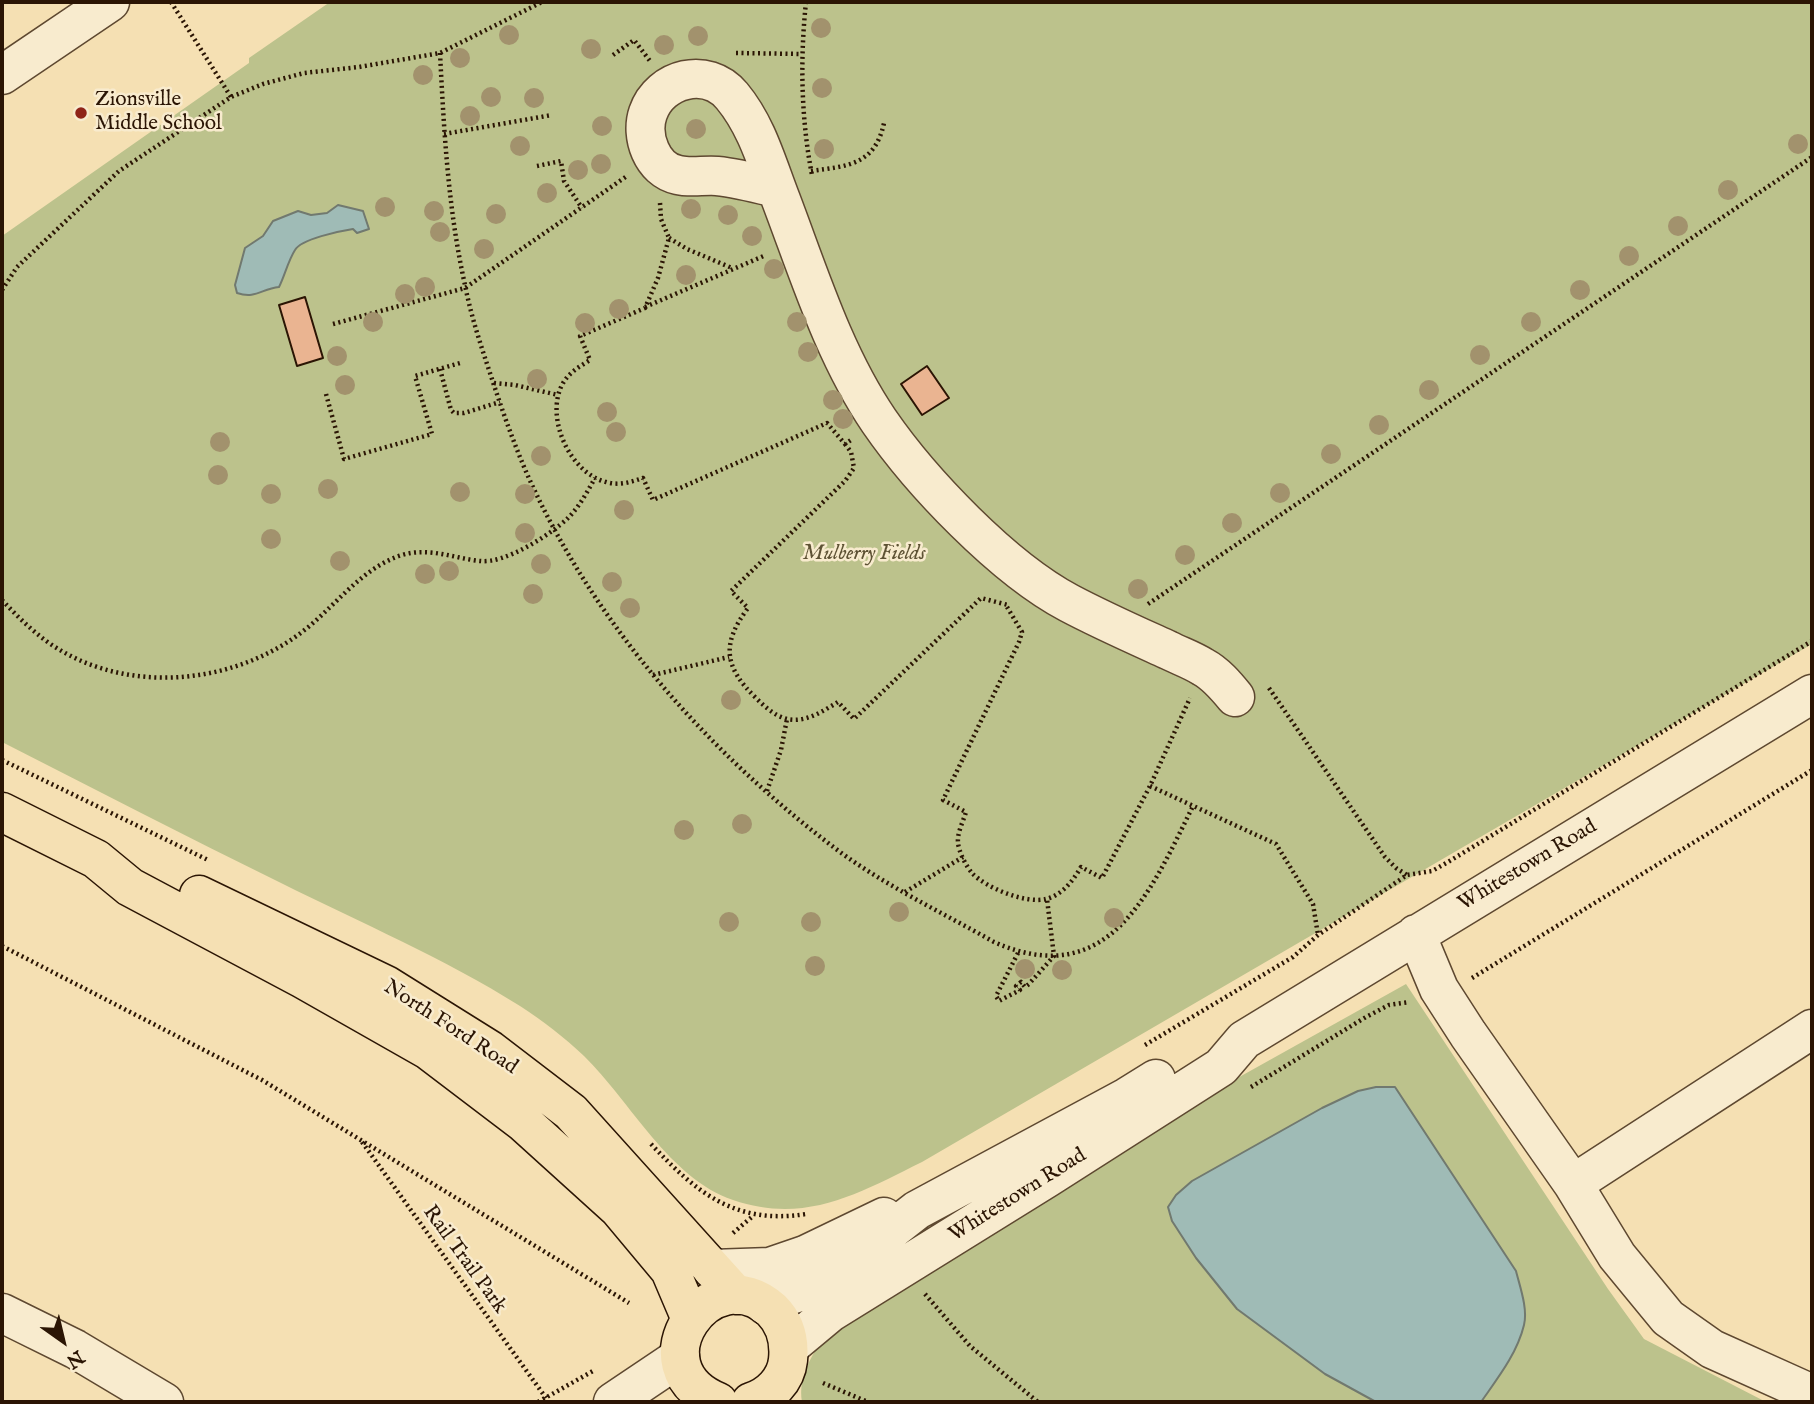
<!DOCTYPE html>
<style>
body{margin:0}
#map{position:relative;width:1814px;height:1404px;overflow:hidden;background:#f5e0b3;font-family:"IM FELL English",serif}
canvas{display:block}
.frame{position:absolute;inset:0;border:4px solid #2b1504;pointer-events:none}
.north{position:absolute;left:28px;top:1306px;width:70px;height:70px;-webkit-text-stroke:5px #f8ebce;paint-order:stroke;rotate:146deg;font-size:19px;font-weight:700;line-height:28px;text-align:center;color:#2b1504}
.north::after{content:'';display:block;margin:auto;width:24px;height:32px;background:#2b1504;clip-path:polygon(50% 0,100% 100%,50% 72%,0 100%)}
</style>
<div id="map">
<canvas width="1814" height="1404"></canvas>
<div class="frame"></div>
<div class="north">N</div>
</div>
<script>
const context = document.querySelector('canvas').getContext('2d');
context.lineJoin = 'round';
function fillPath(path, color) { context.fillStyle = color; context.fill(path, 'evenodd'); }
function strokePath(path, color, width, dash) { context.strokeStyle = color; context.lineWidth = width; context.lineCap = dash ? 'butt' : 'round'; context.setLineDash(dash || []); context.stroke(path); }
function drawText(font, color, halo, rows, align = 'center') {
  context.font = font + ' "IM FELL English",serif'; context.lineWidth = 5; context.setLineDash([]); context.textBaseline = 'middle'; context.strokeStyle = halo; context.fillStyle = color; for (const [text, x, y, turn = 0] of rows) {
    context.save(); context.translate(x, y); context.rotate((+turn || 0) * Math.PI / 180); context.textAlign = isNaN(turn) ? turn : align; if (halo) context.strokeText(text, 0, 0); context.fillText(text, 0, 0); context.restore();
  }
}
fillPath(new Path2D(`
 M330,2H1812V644L922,1162C859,1193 806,1225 733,1200C669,1178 631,1102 584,1056C565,1038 542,1020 520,1006C444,958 361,923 281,883C187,837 95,789 2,742V236L249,63V58Z
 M1406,984L1608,1289L1644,1339L1766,1402H802C798,1376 811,1358 824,1336L1225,1085Z`), '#bcc28c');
const water = new Path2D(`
 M338,205L363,211L369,229L357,233L353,229C340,231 301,239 295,250C288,261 285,275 279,287C261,289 256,299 237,293L235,285L245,248L263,236L273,221L298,211L311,215L327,213Z
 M1376,1087H1395L1516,1271C1520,1287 1528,1309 1524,1325C1517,1354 1497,1379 1481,1402H1376L1325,1374L1237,1309L1196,1258L1172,1221L1168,1207L1176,1195L1192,1181L1322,1108L1358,1091Z`);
fillPath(water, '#9fbbb6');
strokePath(water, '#71796f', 2);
const building = new Path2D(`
 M305,297L323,358L297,366L279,305Z
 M927,366L949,398L922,415L901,384Z`);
fillPath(building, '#eab491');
strokePath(building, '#2b1504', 2);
const minor = new Path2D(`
 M2,75L110,2
 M776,188C756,183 737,178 717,176C704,175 690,178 678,175C652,170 640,136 648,113C660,78 707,66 732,96C757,126 767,164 781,200C809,274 834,355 879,421C921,482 1003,568 1069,603C1101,620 1135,635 1168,650C1180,656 1192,660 1203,667C1216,674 1226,686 1235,697
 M1416,934L1439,989L1468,1034L1573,1184L1617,1256L1668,1318L1712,1349L1812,1394
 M1573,1184L1812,1029
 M712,1269L770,1267L805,1255L884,1217
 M765,1305L825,1282L917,1210L1127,1097L1156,1079
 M2,1313L75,1349L164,1402
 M789,1347L831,1312L1047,1178L1221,1067L1244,1040L1812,694
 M613,1402L680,1357`);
const major = new Path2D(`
 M2,812L96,859L130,887L303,979L428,1050L524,1123L619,1209L670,1270L690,1317
 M199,895L386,985L490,1050L571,1112L736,1295
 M718,1402C631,1366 712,1254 772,1310C786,1324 790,1341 788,1360C786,1380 770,1396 751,1402`);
strokePath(minor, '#5e4830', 41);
strokePath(major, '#2b1504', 41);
strokePath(new Path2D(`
 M171,2L231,97
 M806,2C800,59 801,119 812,175
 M440,53C444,131 448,209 465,285C471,316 481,346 491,376C503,413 516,450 532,485C600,631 712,756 840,852C888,887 943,913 994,942C1109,993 1151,891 1193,806
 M736,53L802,54
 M613,55L634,40L650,61
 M444,134L552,115
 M537,166L561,161L564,181L582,208
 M811,171C848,166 875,165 884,123
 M660,203L661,219L669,238L658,278L645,308L580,336L590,360C579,367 568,373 562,385C545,418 570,473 606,482C619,486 631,482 643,478L653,500L827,423L845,444L851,440
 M669,238L687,249L732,268
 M2,290L17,267L119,171L231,97L263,84L304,73L359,67L440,53L542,2
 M645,307L766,255
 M333,324L465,288L627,176
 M440,369L451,410L454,413H464L500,402
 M494,383L515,385L558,395
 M326,394L344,459L432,434L415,376L460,363
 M845,444L851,452L854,468L845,481L731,591L748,608C721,644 724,667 756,698C765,707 775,716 787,719C806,723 823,711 838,702L854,719L981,598L1008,605
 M2,600C16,615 31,630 49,643C124,695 231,686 302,632C335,607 361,568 402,555C429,547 453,558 480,561C505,564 550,535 568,518C580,506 587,492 595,478
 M1148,604L1812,157
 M1007,607L1022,632L1019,642L943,800L966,812C963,822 957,833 958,843C959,852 966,866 972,873C986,888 1026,904 1046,899C1062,895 1073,881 1081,867L1102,878L1150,786L1190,698
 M653,675L729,657
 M1269,688L1385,857L1396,868L1407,875
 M2,760L208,860
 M1150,786L1276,844L1313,904L1318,935
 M767,791L781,750L787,719
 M905,892L963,857
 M2,946L262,1080L629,1303
 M1018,953L996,996L999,1001L1020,990L1016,986L1021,982L1025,987L1029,984L1054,956L1047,899
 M1472,978L1812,770
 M1145,1045L1293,957L1318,935L1407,875L1432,871L1448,862L1812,641
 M1251,1087L1366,1017L1389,1005L1409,1002
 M362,1142L546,1398
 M651,1144C697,1193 735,1225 806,1214
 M733,1233L753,1216
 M925,1294L970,1346L1038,1402
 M823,1383L868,1402
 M538,1402L593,1371`), '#2b1504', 4.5, [2, 3.5]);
strokePath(minor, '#f8ebce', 38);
strokePath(major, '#f5e0b3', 38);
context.fillStyle = '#a2926d';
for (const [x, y] of [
 [821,28],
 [509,35],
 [698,36],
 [664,45],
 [591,49],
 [460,58],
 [423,75],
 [822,88],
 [491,97],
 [534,98],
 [470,116],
 [602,126],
 [696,129],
 [1798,144],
 [520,146],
 [824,149],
 [601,164],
 [578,170],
 [1728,190],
 [547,193],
 [385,207],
 [691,209],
 [434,211],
 [496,214],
 [728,215],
 [1678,226],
 [440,232],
 [752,236],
 [484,249],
 [1629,256],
 [774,269],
 [686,275],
 [425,287],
 [1580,290],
 [405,294],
 [619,309],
 [373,322],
 [797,322],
 [1531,322],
 [585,323],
 [808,352],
 [1480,355],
 [337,356],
 [537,379],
 [345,385],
 [1429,390],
 [833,400],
 [607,412],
 [843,419],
 [1379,425],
 [616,432],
 [220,442],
 [1331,454],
 [541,456],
 [218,475],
 [328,489],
 [460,492],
 [1280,493],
 [271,494],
 [525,494],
 [624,510],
 [1232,523],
 [525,533],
 [271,539],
 [1185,555],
 [340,561],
 [541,564],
 [449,571],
 [425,574],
 [612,582],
 [1138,589],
 [533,594],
 [630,608],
 [731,700],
 [742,824],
 [684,830],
 [899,912],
 [1114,918],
 [729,922],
 [811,922],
 [815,966],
 [1025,969],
 [1062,970]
]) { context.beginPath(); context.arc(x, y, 10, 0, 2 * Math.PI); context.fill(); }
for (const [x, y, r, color] of [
 [81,113,7,"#8f2418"]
]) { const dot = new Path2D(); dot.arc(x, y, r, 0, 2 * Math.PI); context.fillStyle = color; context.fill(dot); strokePath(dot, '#f8ebce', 2.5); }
drawText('21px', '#2b1504', '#f8ebce', [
 ["Zionsville",95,101],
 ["Middle School",95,125]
], 'left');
drawText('italic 21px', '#5e5234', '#f8ebce', [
 ["Mulberry Fields",864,555]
]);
drawText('21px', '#2b1504', '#f8ebce', [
 ["Whitestown Road",1528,866,-31],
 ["North Ford Road",450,1028,33],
 ["Whitestown Road",1018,1196,-32],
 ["Rail Trail Park",464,1260,54]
]);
</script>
